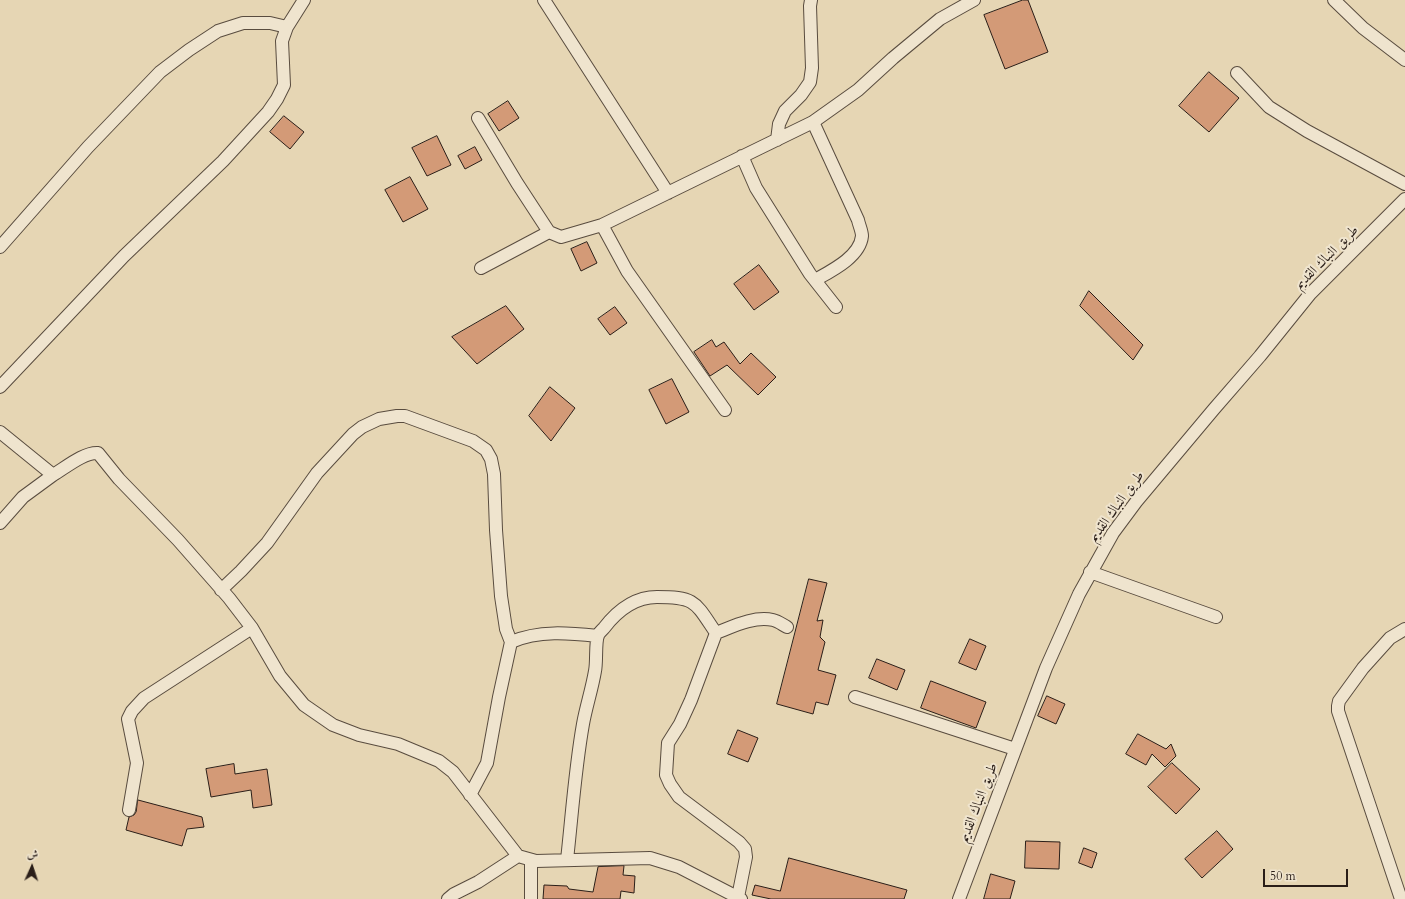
<!DOCTYPE html>
<meta charset="utf-8">
<style>
body{margin:0}
#map{position:relative;width:1405px;height:899px;overflow:hidden;background:#e6d6b4;font-family:Cardo,Amiri,serif}
canvas{display:block}
.north{position:absolute;left:12px;top:847px;width:40px;height:40px;-webkit-text-stroke:3px #efe4ce;paint-order:stroke;rotate:3deg;font-size:11px;font-weight:700;line-height:16px;text-align:center;color:#2a1e18}
.north::after{content:'';display:block;margin:auto;width:14px;height:18px;background:#2a1e18;clip-path:polygon(50% 0,100% 100%,50% 72%,0 100%)}
.scale{position:absolute;left:1263px;top:869px;width:85px;height:18px;box-sizing:border-box;border:2px solid #2a1e18;border-top:0;padding-left:5px;font-size:12px;line-height:14px;white-space:nowrap;color:#2a1e18;-webkit-text-stroke:3px #efe4ce;paint-order:stroke}
</style>
<div id="map">
<canvas width="1405" height="899"></canvas>
<div class="north">ش</div>
<div class="scale">50 m</div>
</div>
<script>
const context = document.querySelector('canvas').getContext('2d');
context.lineJoin = 'round';
function fillPath(path, color) { context.fillStyle = color; context.fill(path, 'evenodd'); }
function strokePath(path, color, width, dash) { context.strokeStyle = color; context.lineWidth = width; context.lineCap = dash ? 'butt' : 'round'; context.setLineDash(dash || []); context.stroke(path); }
function drawText(font, color, halo, rows, align = 'center') {
  context.font = font + ' Cardo,Amiri,serif'; context.lineWidth = 4; context.setLineDash([]); context.textBaseline = 'middle'; context.strokeStyle = halo; context.fillStyle = color; for (const [text, x, y, turn = 0] of rows) {
    context.save(); context.translate(x, y); context.rotate((+turn || 0) * Math.PI / 180); context.textAlign = isNaN(turn) ? turn : align; if (halo) context.strokeText(text, 0, 0); context.fillText(text, 0, 0); context.restore();
  }
}
const building = new Path2D(`
 M1023,0H1028L1048,52L1005,69L984,15Z
 M1209,72L1239,98L1209,132L1179,106Z
 M508,101L519,118L499,131L488,114Z
 M284,116L304,132L290,149L270,132Z
 M437,136L451,165L427,176L412,148Z
 M475,147L482,160L465,169L458,156Z
 M410,177L428,209L403,222L385,190Z
 M587,242L597,263L581,271L571,249Z
 M759,265L779,292L754,310L734,284Z
 M1089,291L1143,345L1133,360L1080,306Z
 M506,306L524,329L477,364L452,337Z
 M615,307L627,323L610,335L598,319Z
 M712,340L716,347L724,342L740,364L751,353L776,377L758,395L727,365L710,376L694,352Z
 M672,379L689,412L666,424L649,390Z
 M550,387L575,408L551,441L529,416Z
 M809,579L827,583L817,621L823,620L820,637L825,642L818,670L836,675L828,705L816,702L813,714L777,704Z
 M970,639L986,646L976,670L959,663Z
 M877,659L905,670L897,690L869,678Z
 M931,681L986,702L976,728L921,708Z
 M1047,696L1065,704L1056,724L1038,716Z
 M738,730L758,738L748,762L728,754Z
 M1138,734L1166,749L1171,744L1176,756L1165,767L1152,754L1146,765L1126,754Z
 M1172,763L1200,789L1176,814L1148,787Z
 M234,764L235,774L267,769L272,805L253,808L251,790L211,797L206,769Z
 M138,800L202,817L204,827L187,829L182,846L126,830L129,817L134,815L136,812Z
 M1217,831L1233,849L1202,878L1185,859Z
 M1026,841L1060,842L1059,869L1025,868Z
 M1084,848L1097,853L1092,868L1079,863Z
 M789,858L907,890L904,899H771L752,895L755,885L780,891Z
 M624,866L623,875L635,876L634,893L621,891L620,899H543L544,885L567,886L569,889L593,892L598,867Z
 M991,874L1015,881L1010,899H984Z`);
fillPath(building, '#d39a77');
strokePath(building, '#2a1e18', 1);
const minor = new Path2D(`
 M544,0L668,193
 M1334,0L1363,28L1405,60
 M1237,73L1269,107L1307,131L1405,184
 M478,118L517,183L549,232L561,237L602,225L813,122L858,90L893,58L940,19L974,0
 M813,122L858,220C859,225 862,231 862,236C860,257 831,271 815,280
 M777,140L779,124L785,111L801,95L810,82L812,68L810,6L811,0
 M742,156L756,188L810,274L836,307
 M602,225L627,271L725,410
 M0,247L88,147L160,72L189,50L218,31L243,23H270L287,27
 M481,268L549,232
 M0,387L124,256L223,161L268,112L277,99L284,85L282,41L287,27L304,0
 M0,432L53,475C65,468 84,452 98,453L119,479L178,540L229,598L252,628L280,676L304,705L333,725L359,735L398,744L439,761L453,772L518,856L536,861L650,858L679,867L741,899
 M0,523L23,497L53,475
 M1090,572L1216,617
 M221,590L241,571L267,543L317,473L353,434L362,427L379,419L397,416H405L473,441L486,450L491,459L494,474L496,530L501,596L506,629L511,642
 M855,697L1015,749
 M470,795L487,763L499,697L511,642C539,630 569,633 598,636
 M129,810L137,763L128,719L132,711L144,698L252,628
 M567,860C572,815 575,769 583,724C586,707 592,689 595,671C597,662 595,643 598,635C599,633 602,630 604,628C617,611 635,597 657,597C696,597 695,602 716,633
 M738,897L746,857L745,849L739,842L679,797L670,784L666,775L668,743L680,724L691,700L716,633C734,626 754,616 773,620C778,621 783,625 787,627
 M448,899L454,894L478,882L518,856
 M531,899V861
 M959,899L1046,668L1079,594L1113,533L1136,502L1214,409L1260,356L1310,294L1405,199
 M1401,899L1338,711V706L1339,701L1363,668L1390,638L1405,629`);
strokePath(minor, '#594c3f', 14);
strokePath(minor, '#efe4ce', 12);
drawText('14px', '#2a1e18', '#efe4ce', [
 ["طريق النباك القديم",1327,258,-45],
 ["طريق النباك القديم",1117,507,-54],
 ["طريق النباك القديم",979,803,-69]
]);
</script>
